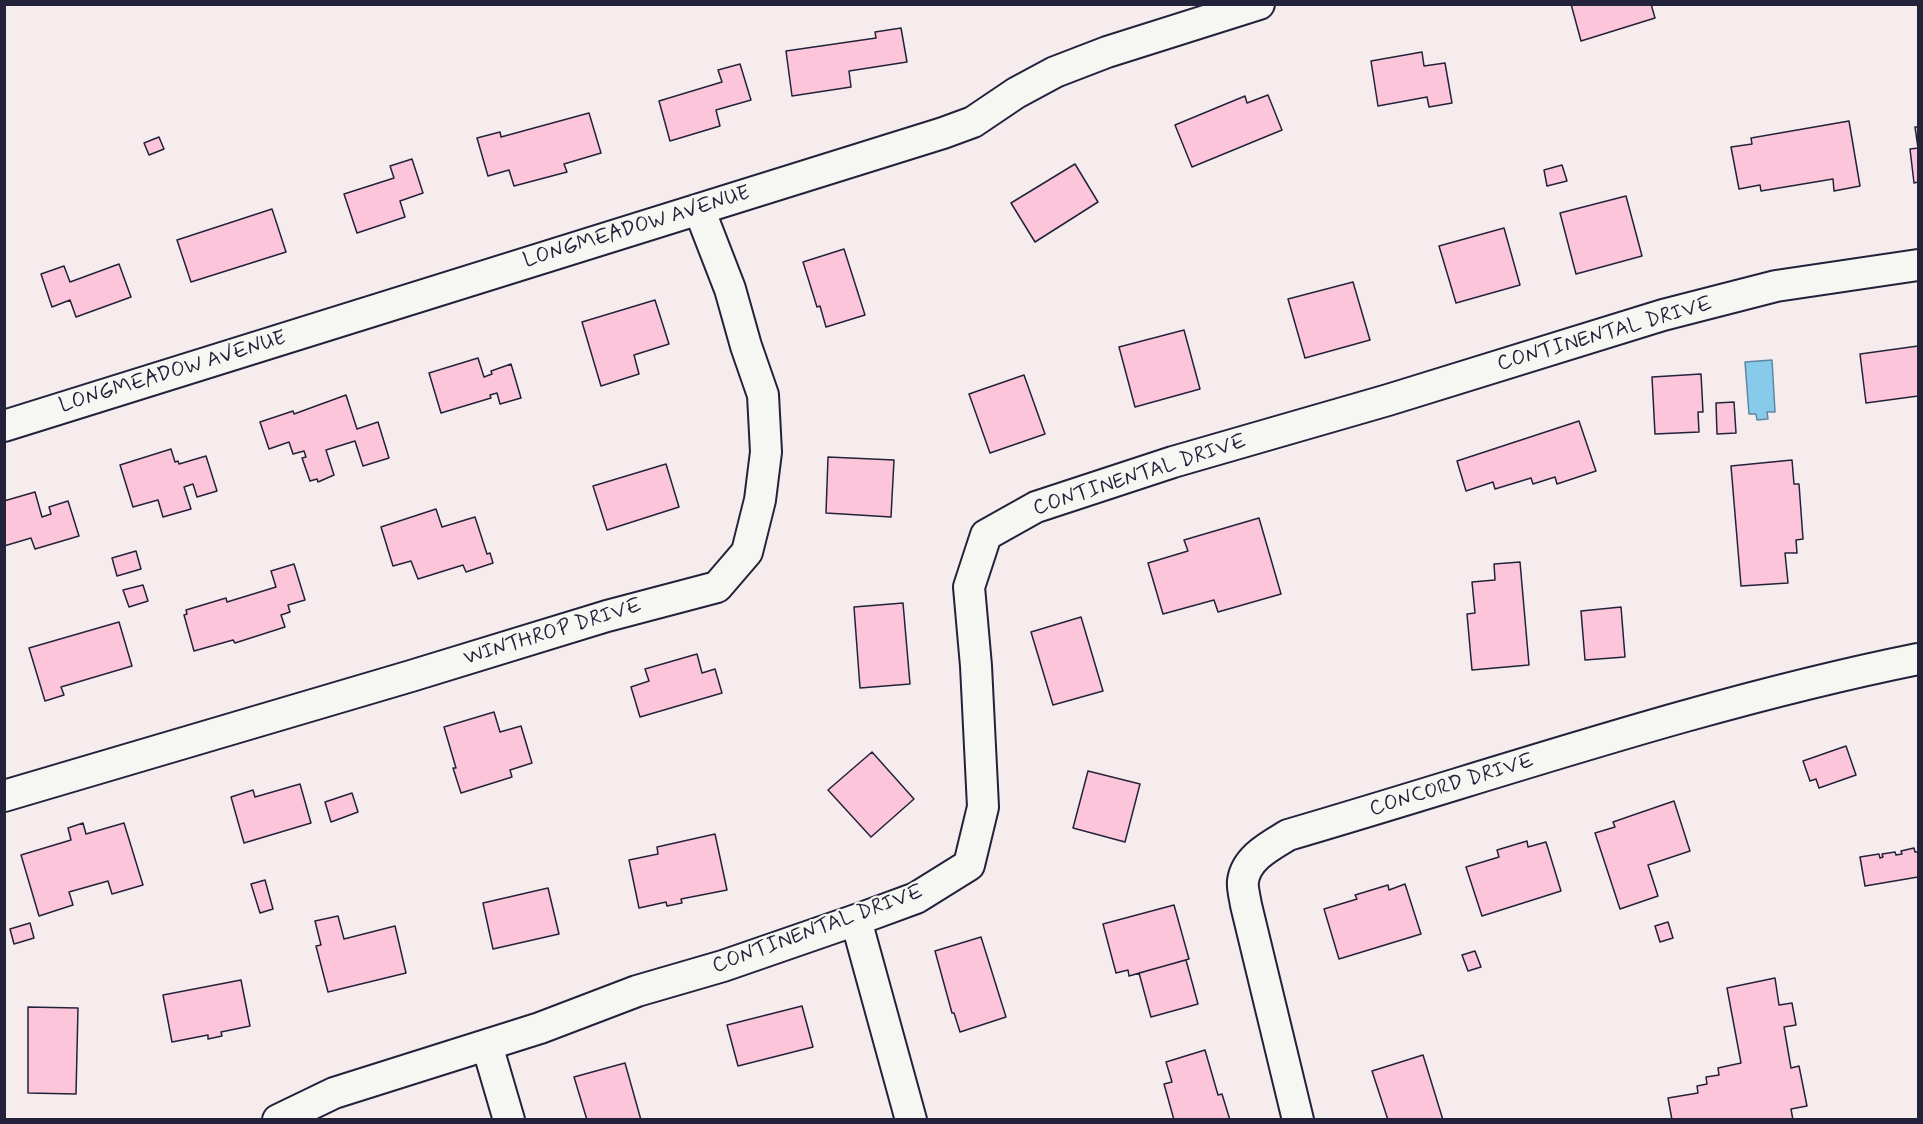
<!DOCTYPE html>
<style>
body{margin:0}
#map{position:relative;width:1923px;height:1124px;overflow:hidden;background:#f7eced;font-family:Mynerve,sans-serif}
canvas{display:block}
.frame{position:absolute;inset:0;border:6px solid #22223b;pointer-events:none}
</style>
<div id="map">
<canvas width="1923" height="1124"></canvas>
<div class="frame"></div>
</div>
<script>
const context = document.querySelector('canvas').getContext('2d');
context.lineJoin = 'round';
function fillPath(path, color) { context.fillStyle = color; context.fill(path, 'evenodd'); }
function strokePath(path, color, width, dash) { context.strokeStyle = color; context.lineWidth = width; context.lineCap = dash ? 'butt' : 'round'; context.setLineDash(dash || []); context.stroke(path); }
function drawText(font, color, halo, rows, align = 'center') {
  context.font = font + ' Mynerve,sans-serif'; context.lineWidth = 4.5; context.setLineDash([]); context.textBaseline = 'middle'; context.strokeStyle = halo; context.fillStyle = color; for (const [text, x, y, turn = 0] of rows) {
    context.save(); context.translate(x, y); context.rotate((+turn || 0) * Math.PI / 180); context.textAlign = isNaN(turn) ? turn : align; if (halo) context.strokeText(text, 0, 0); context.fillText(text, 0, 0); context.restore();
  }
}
const water = new Path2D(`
 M1772,360L1775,412H1767L1768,419L1757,420L1756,414H1749L1745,362Z`);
fillPath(water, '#88cae9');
strokePath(water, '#5f87a3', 1.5);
const building = new Path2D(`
 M1571,4H1651L1655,18L1581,41Z
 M901,28L907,62L849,71L851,87L792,96L786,51L876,38L875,32Z
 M1422,52L1424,66L1445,63L1452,103L1429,107L1427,97L1378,106L1371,61Z
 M740,64L751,100L716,110L720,126L670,141L659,101L722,82L718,70Z
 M1268,95L1282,130L1192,167L1175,125L1245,96L1247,103Z
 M589,113L601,153L564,164L567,172L514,186L509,170L488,176L477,138L500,132L501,137Z
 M1849,121L1860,186L1834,191L1833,179L1761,191L1760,185L1739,189L1731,147L1752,144L1751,138Z
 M1915,127H1918V182L1914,183L1910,149L1918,148Z
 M159,137L164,149L149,155L144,143Z
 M412,159L423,193L400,201L405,217L357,233L344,194L394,178L390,166Z
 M1075,164L1098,202L1035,242L1011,203Z
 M1562,165L1567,181L1547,186L1544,170Z
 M1626,196L1642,256L1576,274L1560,213Z
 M272,209L286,252L191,282L177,240Z
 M1504,228L1520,285L1456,303L1439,246Z
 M844,249L865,315L826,327L820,306L817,307L803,262Z
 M119,264L131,297L76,317L70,300L52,307L41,274L64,266L70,282Z
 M1353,282L1370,340L1305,358L1288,299Z
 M655,300L669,344L634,355L639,374L601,386L582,322Z
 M1184,330L1200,389L1135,407L1119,347Z
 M1918,346V396L1866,403L1860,354Z
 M478,358L484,377L492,374L491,371L511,364L521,398L500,404L497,393L490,395L491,398L441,413L429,373Z
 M1701,374L1703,412H1698L1699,432L1655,434L1652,377Z
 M1024,375L1045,434L990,453L969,394Z
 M346,395L357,429L378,422L389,458L363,466L355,441L326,450L334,475L318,482L317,479L310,481L302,458L306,457L304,451L293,454L289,442L269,449L260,422L293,411L294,414Z
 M1734,402L1736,433L1717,434L1716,403Z
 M1579,421L1596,471L1557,484L1555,477L1533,484L1531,478L1495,489L1493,482L1466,491L1457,461Z
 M171,449L175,462L178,461L179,464L206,456L217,491L197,497L193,484L184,487L191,509L163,517L158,500L133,507L120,465Z
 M828,457L894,460L891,517L826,513Z
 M1792,460L1794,484H1799L1803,539L1796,540L1797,553H1785L1788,583L1741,586L1731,466Z
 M666,464L679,507L607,530L593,486Z
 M35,492L42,517L51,514L49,507L68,501L79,536L35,549L31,538L4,546V501Z
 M436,509L442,527L475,517L487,554L490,553L493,563L466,572L463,565L418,579L411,561L393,566L381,527Z
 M1259,518L1281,594L1218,612L1214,600L1163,614L1148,563L1188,551L1184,540Z
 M136,551L141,569L117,576L112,558Z
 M1520,562L1529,665L1472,670L1467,614L1475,613L1472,582L1495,580L1494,564Z
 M294,564L305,600L288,605L290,612L281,615L285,627L235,643L233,640L194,651L184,615L187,614L186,610L226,598L227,602L276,587L271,571Z
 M143,585L148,601L129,607L123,590Z
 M903,603L910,684L860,688L854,607Z
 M1621,607L1625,657L1585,660L1581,611Z
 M1081,617L1103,691L1053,705L1031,632Z
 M119,622L132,666L61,687L64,695L45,701L29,648Z
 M697,654L702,673L715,669L722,693L640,717L631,687L649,681L645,669Z
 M494,712L500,732L521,726L532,763L510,770L512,777L461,793L453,768H456L444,727Z
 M1846,746L1856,775L1819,788L1816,779L1810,781L1803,761Z
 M872,752L914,799L871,837L828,790Z
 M1088,771L1140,784L1125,842L1073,828Z
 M300,784L311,823L244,843L231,797L253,790L255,797Z
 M352,793L358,812L331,822L325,802Z
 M1674,801L1690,851L1648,865L1658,896L1620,909L1595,833L1615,827L1613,822Z
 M83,823L86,834L124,823L143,885L112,894L108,881L69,892L73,905L39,916L21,855L71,840L68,828Z
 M715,834L727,890L681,899L682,903L667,906L666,902L639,908L629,860L658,854L657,847Z
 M1527,841L1528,847L1546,842L1561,891L1482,916L1466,867L1499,857L1497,850Z
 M1914,848L1915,852H1918V877L1865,886L1860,857L1879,854L1880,858L1883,857L1882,854L1895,852L1896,855L1902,854L1901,851Z
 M265,880L273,909L260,913L251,884Z
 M1405,884L1421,934L1339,959L1324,909L1357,899L1355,895L1388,885L1389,890Z
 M548,888L559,934L493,949L483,903Z
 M1174,905L1189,959L1129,976L1128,970L1116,973L1103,924Z
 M338,916L344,939L395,926L406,973L328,992L316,946L321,945L315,921Z
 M1668,922L1673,938L1660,942L1655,926Z
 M30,923L34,938L14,944L10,929Z
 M981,937L1006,1017L960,1032L954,1013H952L935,951Z
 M1475,951L1481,967L1468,971L1462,955Z
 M1186,960L1198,1004L1151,1017L1139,973Z
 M1775,978L1779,1005L1792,1003L1796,1025L1784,1027L1791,1068L1799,1066L1807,1106L1791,1109L1793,1120H1672L1668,1098L1698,1093L1697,1086L1707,1084L1706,1077L1719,1075L1718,1068L1741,1063L1727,988Z
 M241,980L250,1026L221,1032L222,1036L208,1039V1035L172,1042L163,995Z
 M802,1006L813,1047L738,1066L727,1025Z
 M28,1007L78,1008L76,1094L28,1093Z
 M1205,1050L1218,1095L1222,1094L1230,1120H1174L1164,1084L1172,1082L1166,1062Z
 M1423,1055L1443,1120H1388L1372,1071Z
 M625,1063L641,1120H587L574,1077Z`);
fillPath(building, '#fdc5da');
strokePath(building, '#22223b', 1.5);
const street = new Path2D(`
 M4,426L943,133L973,122L1016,93L1055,72L1107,52L1259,4
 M4,796L411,676L607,616L717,587L747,552L760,500L766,452L763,395L746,346L730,289L699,209
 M856,920L911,1120
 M487,1045L509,1120
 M278,1120L334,1093L540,1028L637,991L723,966L856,920L916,898L969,865L983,807L976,666L969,587L986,535L1036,507L1173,462L1388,400L1663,315L1776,286L1918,265
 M1298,1120L1246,905C1245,898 1242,888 1243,881C1246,858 1270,846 1288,835C1497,774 1705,702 1918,659`);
strokePath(street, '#22223b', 34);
strokePath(street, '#f6f6f2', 30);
drawText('21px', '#22223b', '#f6f6f2', [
 ["LONGMEADOW AVENUE",637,228,-17],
 ["CONTINENTAL DRIVE",1605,335,-16],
 ["LONGMEADOW AVENUE",173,373,-17],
 ["CONTINENTAL DRIVE",1140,476,-18],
 ["WINTHROP DRIVE",553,633,-17],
 ["CONCORD DRIVE",1452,786,-17],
 ["CONTINENTAL DRIVE",818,930,-20]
]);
</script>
